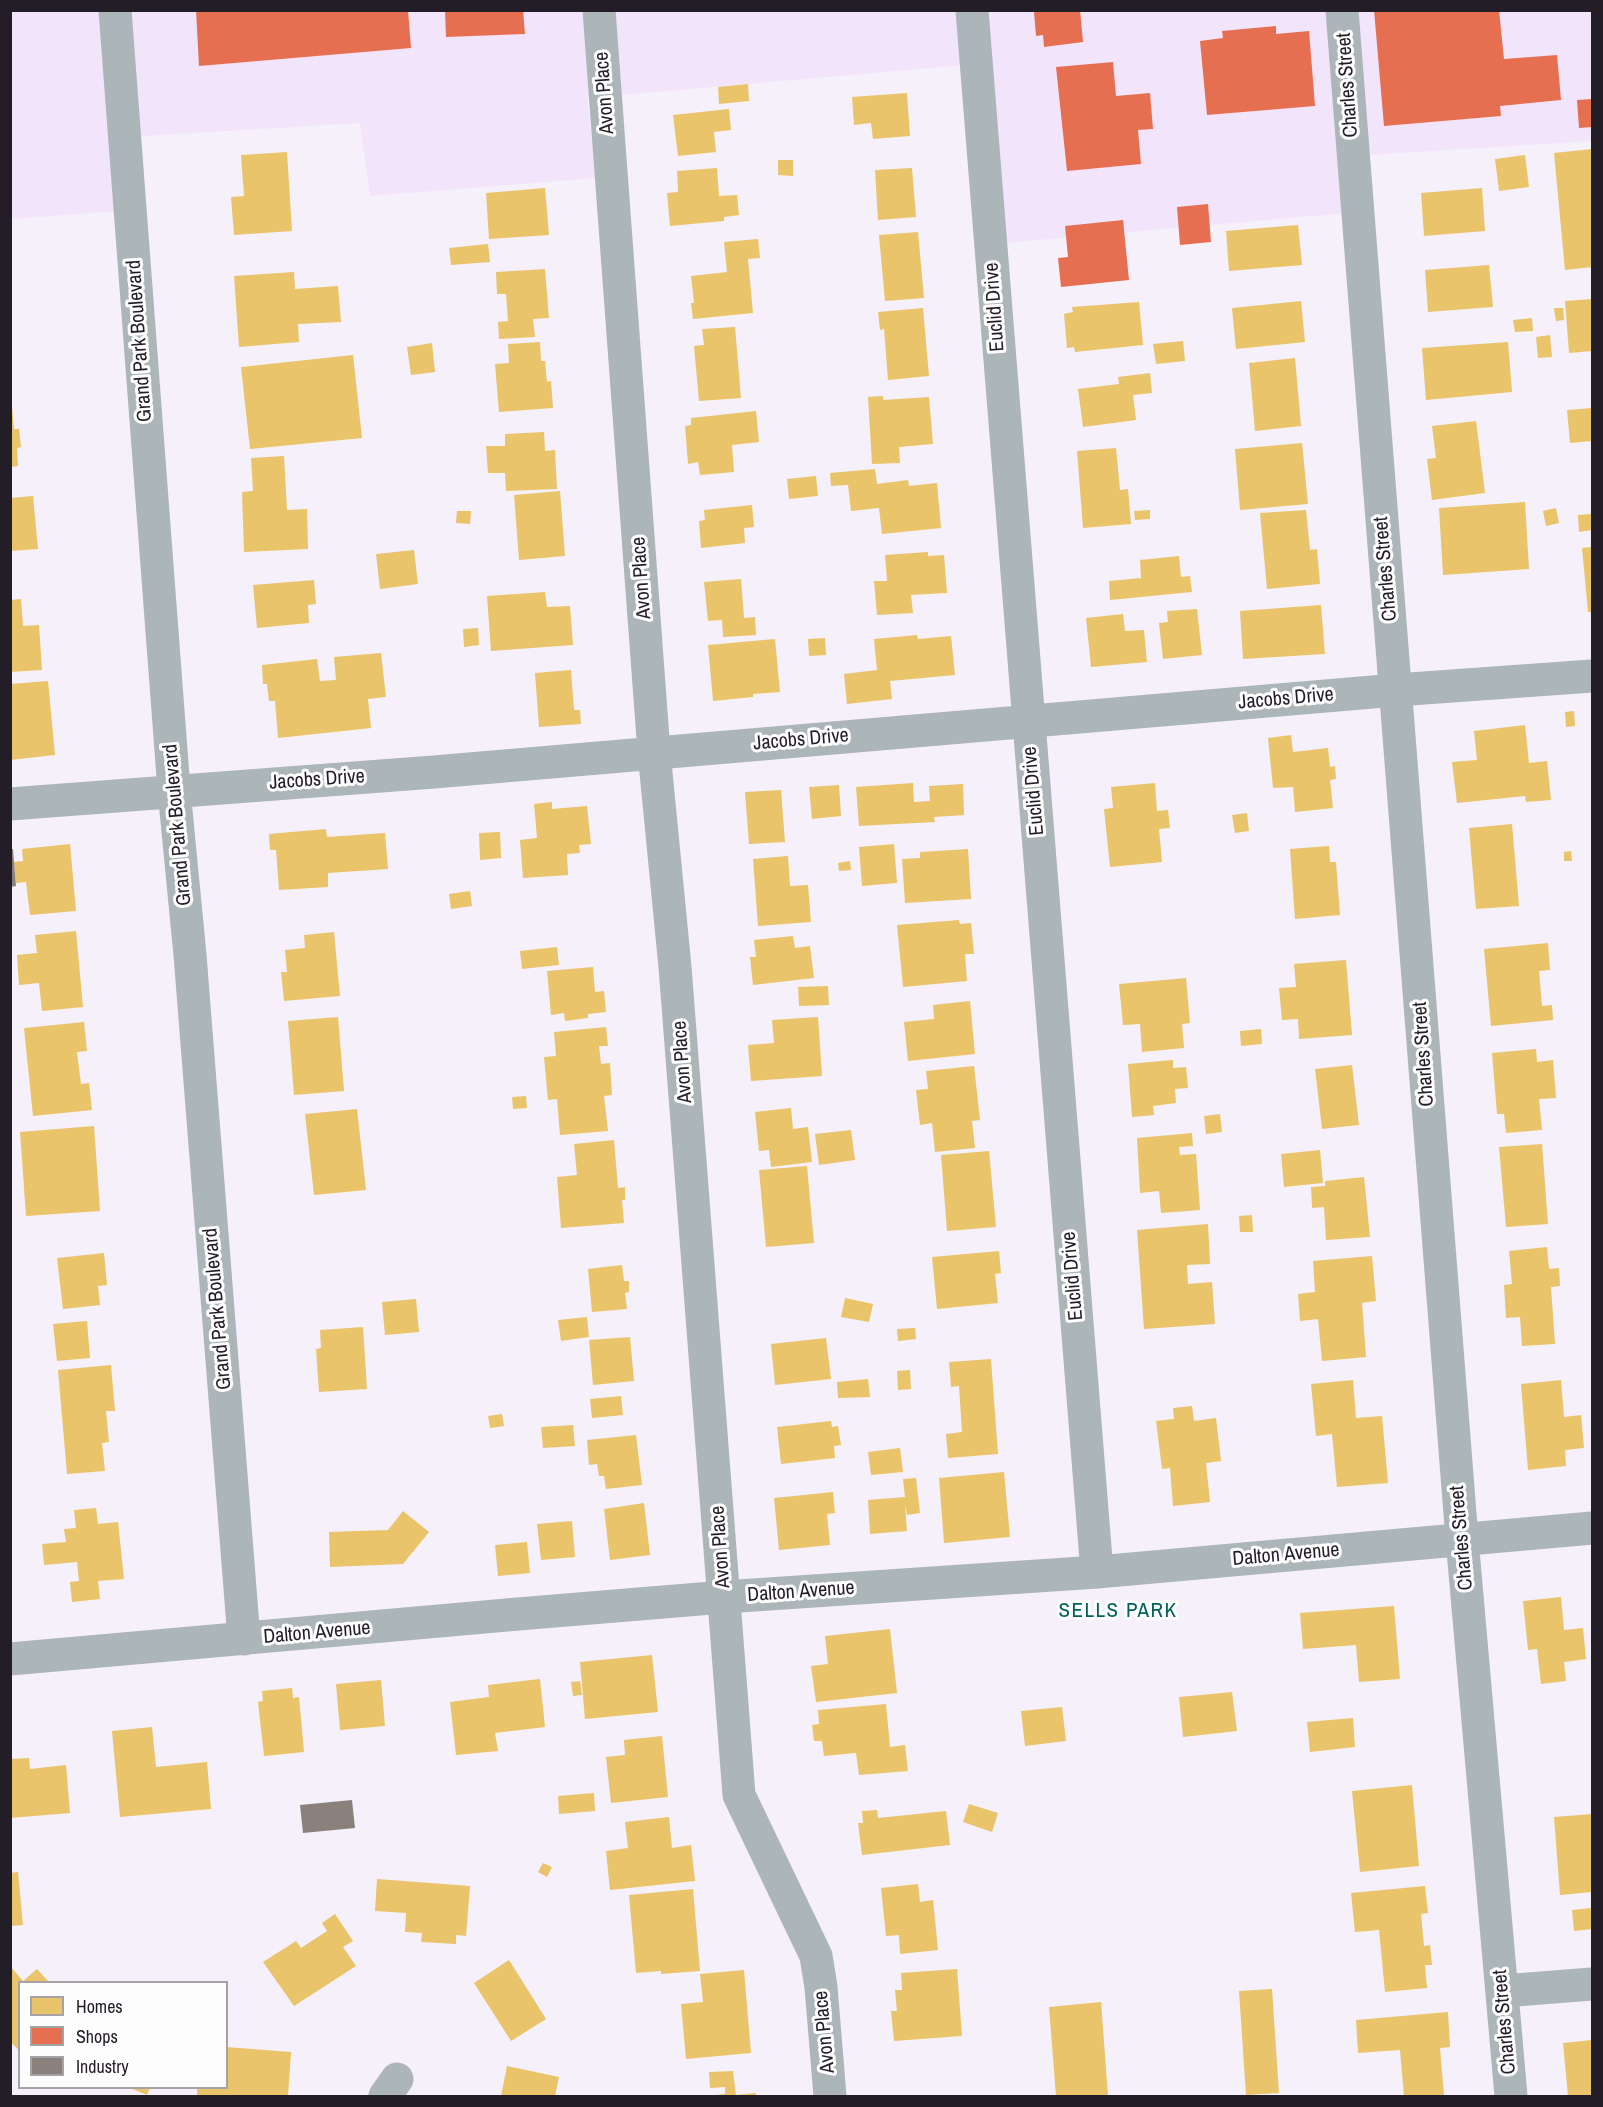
<!DOCTYPE html>
<style>
body{margin:0}
#map{position:relative;width:1603px;height:2107px;overflow:hidden;background:#f5f0f9;font-family:"Archivo Narrow",sans-serif}
canvas{display:block}
.frame{position:absolute;inset:0;border:12px solid #231d27;pointer-events:none}
.legend{position:absolute;left:18px;top:1981px;width:210px;height:108px;box-sizing:border-box;background:#fdfdfd;border:2px solid #a6a3a7;margin:0;padding:8px 10px;list-style:none;font-size:18px;color:#231d27}
.legend li{display:flex;align-items:center;gap:12px;height:30px}
.legend b{width:30px;border:2px solid #a6a3a7}
</style>
<div id="map">
<canvas width="1603" height="2107"></canvas>
<div class="frame"></div>
<ul class="legend">
<li><b style="height:16px;background:#e9c46a"></b>Homes</li>
<li><b style="height:16px;background:#e76f51"></b>Shops</li>
<li><b style="height:16px;background:#8a817c"></b>Industry</li>
</ul>
</div>
<script>
const context = document.querySelector('canvas').getContext('2d');
context.lineJoin = 'round';
function fillPath(path, color) { context.fillStyle = color; context.fill(path, 'evenodd'); }
function strokePath(path, color, width, dash) { context.strokeStyle = color; context.lineWidth = width; context.lineCap = dash ? 'butt' : 'round'; context.setLineDash(dash || []); context.stroke(path); }
function drawText(font, color, halo, rows, align = 'center') {
  context.font = font + ' "Archivo Narrow",sans-serif'; context.lineWidth = 6; context.setLineDash([]); context.textBaseline = 'middle'; context.strokeStyle = halo; context.fillStyle = color; for (const [text, x, y, turn = 0] of rows) {
    context.save(); context.translate(x, y); context.rotate((+turn || 0) * Math.PI / 180); context.textAlign = isNaN(turn) ? turn : align; if (halo) context.strokeText(text, 0, 0); context.fillText(text, 0, 0); context.restore();
  }
}
fillPath(new Path2D(`
 M11,11H1592V141L1353,156L1358,212L991,244L976,64L587,98L596,178L370,196L360,123L126,137L131,210L11,219Z`), '#f2e4fb');
fillPath(new Path2D(`
 M748,84L749,101L719,104L718,87Z
 M907,93L910,136L873,139L871,123L854,125L852,97Z
 M729,109L731,130L714,132L716,152L678,156L673,115Z
 M1592,149V267L1565,270L1554,153Z
 M287,152L292,231L234,235L231,197L244,196L241,155Z
 M1525,155L1529,187L1499,191L1495,159Z
 M778,160H793V176L778,175Z
 M717,168L719,196L737,195L739,215L724,217V221L670,226L667,193L678,192L677,171Z
 M912,168L916,217L878,220L875,170Z
 M545,188L549,235L489,239L486,193Z
 M1482,188L1485,231L1424,236L1421,193Z
 M1298,225L1302,265L1229,271L1226,231Z
 M918,232L924,298L885,301L879,235Z
 M758,239L760,258L748,259L753,313L693,319L691,303H694L691,276L727,272L724,242Z
 M488,244L490,262L451,265L449,248Z
 M1489,265L1493,307L1428,312L1425,270Z
 M545,269L549,318L533,319L535,337L499,339L498,322L508,321L506,294H497L496,272Z
 M294,272L295,289L338,286L341,322L298,324L299,342L239,347L234,276Z
 M1592,299V351L1569,353L1565,301Z
 M1301,301L1305,342L1236,349L1232,308Z
 M1139,302L1143,345L1075,352L1074,347L1067,348L1064,314L1073,312L1072,307Z
 M923,308L929,376L888,380L884,329L880,330L878,312Z
 M1554,308H1563L1564,320L1556,321Z
 M1532,318L1533,331L1515,332L1513,320Z
 M735,327L741,398L699,401L694,346L704,345L702,329Z
 M1550,335L1552,357L1538,358L1536,337Z
 M1183,341L1185,361L1156,364L1153,344Z
 M540,342L541,361H545L547,382L551,381L553,408L499,412L495,364L509,363L508,344Z
 M1508,342L1512,392L1426,400L1422,348Z
 M432,343L435,372L411,375L407,347Z
 M353,355L362,438L250,449L241,367Z
 M1295,358L1301,426L1255,431L1249,363Z
 M1150,373L1152,393L1133,395L1136,420L1083,427L1078,389L1119,384L1118,377Z
 M883,396V400L929,397L933,444L899,447L900,463L872,464L868,397Z
 M10,406H12L14,429H19L21,447L17,448L18,466L10,467Z
 M1592,408V441L1570,443L1567,410Z
 M756,411L759,442L732,445L734,472L700,475L698,462L688,464L685,426L691,425V418Z
 M1476,421L1485,493L1432,500L1427,459L1436,458L1432,426Z
 M544,432L545,451L555,450L557,489L506,491L505,473H488L486,446H505V434Z
 M1302,443L1308,504L1240,510L1235,449Z
 M1116,448L1120,490L1128,489L1131,524L1083,528L1077,451Z
 M284,456L287,510L307,509L308,549L244,552L242,492L253,491L251,458Z
 M875,469L877,484L908,480L909,486L937,483L941,528L882,534L879,508L851,511L848,485L831,486L830,473Z
 M816,476L818,496L789,499L787,479Z
 M560,491L565,556L519,560L514,495Z
 M33,496L38,549L10,551V498Z
 M1525,502L1529,569L1443,575L1439,508Z
 M752,505L754,527L744,528L745,543L701,548L699,521L705,520L704,510Z
 M1556,508L1559,523L1546,526L1543,511Z
 M1150,510V519L1135,520L1134,511Z
 M1306,510L1310,550L1317,549L1320,584L1267,589L1260,513Z
 M457,511H471L470,524L456,523Z
 M1592,514V530L1579,532L1578,515Z
 M1592,547V612H1588L1582,548Z
 M414,550L418,584L380,589L376,554Z
 M928,552V556L944,555L947,593L911,595L913,613L877,615L874,581H887L885,555Z
 M1179,556L1181,577L1190,576L1192,592L1110,600L1109,581L1141,578L1140,560Z
 M741,579L744,618L755,617L756,635L723,637L722,620L708,621L704,582Z
 M314,580L316,604L308,605L309,623L257,628L253,585Z
 M545,592L547,607L570,606L573,645L491,651L487,596Z
 M21,599L23,626L39,625L42,670L10,672V600Z
 M1321,605L1325,654L1243,659L1240,611Z
 M1197,609L1202,655L1163,659L1159,623L1168,622L1167,611Z
 M1123,614L1125,631L1144,630L1147,662L1091,667L1086,618Z
 M478,628L479,645L464,647L463,629Z
 M917,635L918,639L951,636L955,675L890,681L892,699L847,704L844,674L877,670L874,639Z
 M825,638L826,655L809,656L808,639Z
 M775,639L780,692L753,694V697L713,701L708,645Z
 M381,653L386,697L368,699L371,728L278,738L275,701H269L267,684H263L262,665L317,659L320,681L336,680L334,657Z
 M571,670L574,710H580L581,724L539,727L535,673Z
 M48,681L55,755L10,760V684Z
 M1574,711L1575,726L1566,727L1565,712Z
 M1525,725L1529,763L1547,761L1551,800L1526,802L1525,796L1457,803L1452,762L1477,760L1474,731Z
 M1291,735L1293,752L1328,748L1330,767L1335,766L1336,779L1330,780L1333,808L1295,812L1293,787L1273,788L1268,738Z
 M913,783L914,802L930,801L929,786L963,784L964,815L934,817L935,822L859,826L856,787Z
 M1155,783L1157,811L1168,810L1170,828L1159,829L1162,862L1110,867L1104,809L1113,808L1111,787Z
 M839,785L841,816L812,819L809,787Z
 M781,790L785,842L749,844L745,792Z
 M552,802V809L587,806L591,844L579,845L580,853L567,854L568,875L523,878L520,840L537,838L534,804Z
 M1247,813L1249,831L1235,833L1232,815Z
 M1512,824L1519,906L1476,909L1469,828Z
 M326,829L327,837L385,833L388,869L328,873V887L279,890L276,850H270L269,834Z
 M500,832L501,858L480,860L479,833Z
 M70,844L76,911L30,915L26,882L16,883L14,862L23,861L22,849Z
 M894,844L897,883L862,886L859,847Z
 M1329,846L1330,862H1336L1340,915L1295,919L1290,849Z
 M968,849L971,899L905,903L902,859L920,858V852Z
 M1571,851L1572,861H1564V852Z
 M788,856L790,886L808,885L811,922L758,926L753,859Z
 M850,861L851,870L839,871L838,863Z
 M470,891L472,906L451,909L449,894Z
 M959,920L960,924L971,923L974,954H965L967,981L903,987L897,925Z
 M76,931L83,1007L42,1011L39,983L19,985L17,955L37,953L35,935Z
 M334,932L340,996L284,1001L281,972H287L285,950L305,948L304,935Z
 M793,936L795,948L810,946L814,978L753,985L750,957H756L754,940Z
 M1548,943L1550,970L1539,971L1542,1006L1552,1005L1553,1020L1491,1026L1484,949Z
 M557,947L559,965L522,969L520,951Z
 M1346,960L1352,1035L1299,1039L1298,1019L1282,1020L1279,988L1296,987L1294,964Z
 M593,967L595,992L604,991L606,1012L588,1014V1018L565,1021L564,1013L551,1015L547,971Z
 M1186,978L1190,1023L1182,1024L1184,1048L1142,1052L1140,1024L1123,1025L1119,984Z
 M828,986L829,1005L799,1006L798,987Z
 M970,1001L975,1054L908,1061L904,1022L934,1019L933,1005Z
 M338,1017L344,1091L294,1095L288,1021Z
 M818,1017L822,1076L751,1081L748,1045L774,1043L772,1020Z
 M84,1022L87,1051L77,1052L81,1084L89,1083L92,1110L33,1116L24,1028Z
 M606,1027L608,1046H599L601,1064L610,1063L612,1095L604,1096L608,1131L560,1135L557,1099L548,1100L544,1057L556,1056L554,1032Z
 M1261,1029L1262,1044L1241,1046L1240,1031Z
 M1536,1049L1537,1062L1553,1060L1556,1098L1539,1099L1542,1130L1506,1133L1504,1114H1497L1492,1053Z
 M1173,1060V1068L1186,1067L1188,1088L1175,1089L1176,1103L1153,1106L1154,1115L1132,1117L1128,1064Z
 M1352,1065L1359,1125L1322,1129L1315,1069Z
 M974,1066L980,1120L972,1121L975,1148L935,1152L932,1123L920,1125L916,1090L928,1089L926,1071Z
 M526,1096L527,1108L513,1109L512,1097Z
 M791,1108L793,1129L808,1127L812,1162L771,1167L769,1150L759,1151L755,1112Z
 M357,1109L366,1190L314,1195L305,1114Z
 M1220,1114L1222,1132L1206,1134L1204,1116Z
 M94,1126L100,1211L26,1216L20,1132Z
 M851,1130L855,1160L819,1165L815,1134Z
 M1192,1133L1193,1146L1179,1147L1180,1155L1196,1154L1200,1210L1161,1213L1159,1191L1140,1193L1137,1138Z
 M614,1140L618,1188L625,1187V1200H622L624,1223L561,1228L557,1177L577,1175L574,1144Z
 M1542,1144L1548,1224L1506,1227L1499,1147Z
 M1320,1150L1323,1183L1284,1187L1281,1154Z
 M989,1151L996,1227L947,1231L941,1155Z
 M807,1166L814,1243L766,1247L759,1170Z
 M1364,1177L1370,1237L1326,1240L1324,1207L1312,1208L1311,1187L1325,1186V1181Z
 M1252,1215L1253,1232H1240L1239,1216Z
 M1208,1224L1210,1264L1187,1265L1188,1284L1212,1282L1215,1324L1144,1329L1137,1230Z
 M1547,1247L1549,1269L1559,1268L1560,1286L1551,1287L1555,1344L1522,1346L1520,1317L1506,1318L1504,1285L1512,1284L1509,1251Z
 M999,1251L1001,1273L995,1274L998,1303L937,1309L932,1257Z
 M104,1253L107,1285L98,1286L100,1305L63,1309L57,1258Z
 M1372,1256L1376,1301L1362,1303L1366,1357L1322,1361L1318,1319L1300,1321L1298,1294L1315,1292L1313,1261Z
 M622,1265L624,1281H629V1292L625,1293L627,1309L592,1312L588,1269Z
 M845,1298L873,1304L869,1322L841,1317Z
 M416,1299L419,1332L385,1335L382,1302Z
 M587,1317L589,1337L561,1341L558,1320Z
 M87,1321L90,1358L57,1361L53,1324Z
 M363,1327L367,1389L319,1392L316,1349L321,1348L320,1330Z
 M915,1328L916,1339L898,1341L897,1329Z
 M630,1337L634,1381L593,1385L589,1340Z
 M826,1338L831,1379L775,1385L771,1344Z
 M991,1359L998,1454L948,1458L946,1434L962,1432L959,1386L951,1387L949,1362Z
 M111,1365L115,1411H106L109,1442L102,1443L105,1471L67,1474L58,1370Z
 M910,1370L911,1389L898,1390L897,1371Z
 M868,1379L870,1397L838,1398L837,1382Z
 M1353,1380L1356,1418L1382,1416L1388,1483L1337,1487L1332,1434L1316,1436L1311,1384Z
 M1561,1380L1564,1417L1581,1415L1584,1448L1565,1450L1566,1466L1528,1470L1521,1384Z
 M621,1396L623,1415L592,1418L590,1399Z
 M1192,1406L1194,1421L1216,1418L1221,1461L1206,1463L1210,1502L1173,1506L1170,1468L1162,1469L1156,1421L1174,1419L1173,1408Z
 M502,1414L504,1426L490,1428L488,1416Z
 M831,1421L832,1427L838,1426L841,1445L834,1446L835,1458L781,1464L777,1427Z
 M573,1425L575,1446L543,1448L541,1427Z
 M636,1435L642,1485L606,1489L604,1476H599L597,1464L589,1465L587,1440Z
 M900,1448L903,1472L871,1475L868,1452Z
 M1004,1472L1010,1537L944,1543L939,1478Z
 M916,1478L920,1513L907,1515L905,1504L907,1531L870,1534L868,1500L905,1497L903,1479Z
 M833,1492L835,1513L827,1514L830,1545L779,1550L774,1498Z
 M644,1503L650,1555L610,1560L604,1509Z
 M96,1508L98,1524L118,1522L124,1579L98,1581L100,1599L72,1602L70,1582L79,1581L77,1562L44,1565L42,1544L66,1542L64,1529L76,1528L74,1510Z
 M403,1511L429,1532L403,1564L330,1567L329,1532L388,1530Z
 M572,1521L575,1557L541,1560L537,1524Z
 M527,1542L530,1573L498,1576L495,1545Z
 M1561,1597L1564,1630L1583,1628L1586,1659L1564,1662L1566,1681L1541,1684L1537,1649L1528,1650L1523,1601Z
 M1394,1606L1400,1679L1359,1682L1356,1645L1303,1649L1300,1613Z
 M890,1629L897,1693L816,1702L811,1666L828,1664L825,1636Z
 M652,1655L658,1712L585,1719L580,1662Z
 M540,1679L545,1727L495,1733L498,1751L456,1755L450,1702L489,1697L488,1685Z
 M381,1680L385,1726L340,1730L336,1684Z
 M580,1681L582,1695L573,1696L571,1682Z
 M292,1688L293,1698L299,1697L304,1752L264,1756L258,1702L263,1701L262,1691Z
 M1232,1692L1237,1731L1183,1737L1179,1697Z
 M886,1704L890,1747L905,1745L908,1771L859,1775L856,1753L824,1756L822,1741H814L812,1725L819,1724L818,1710Z
 M1062,1707L1066,1741L1025,1746L1021,1711Z
 M1353,1718L1355,1747L1310,1752L1307,1722Z
 M152,1727L156,1767L207,1762L211,1809L120,1817L112,1731Z
 M662,1736L668,1797L611,1803L606,1757L625,1755L624,1740Z
 M29,1758L30,1769L66,1765L70,1813L10,1818V1759Z
 M1412,1785L1419,1866L1360,1872L1352,1791Z
 M594,1793L595,1811L559,1814L558,1796Z
 M969,1804L998,1813L992,1832L963,1822Z
 M877,1810L878,1818L946,1811L950,1845L862,1855L858,1823H863L862,1811Z
 M1592,1814V1892L1560,1895L1554,1817Z
 M669,1817L672,1848L691,1845L695,1881L610,1890L606,1851L628,1848L625,1822Z
 M543,1863L552,1867L547,1877L538,1872Z
 M18,1872L23,1925L10,1926V1873Z
 M377,1879L470,1886L466,1936L456,1935V1944L421,1942L422,1933L405,1932L406,1913L375,1911Z
 M918,1884L920,1902L933,1900L938,1950L900,1954L899,1935L886,1936L881,1888Z
 M1425,1886L1428,1913L1421,1914L1424,1946L1430,1945L1432,1965H1425L1427,1988L1385,1992L1379,1930L1355,1932L1351,1893Z
 M693,1889L700,1971L661,1974V1971L636,1973L629,1895Z
 M1592,1908V1929L1574,1931L1572,1910Z
 M335,1914L353,1941L343,1947L356,1966L294,2006L263,1962L296,1941L301,1948L327,1931L322,1923Z
 M509,1960L546,2019L511,2041L474,1983Z
 M10,1966L23,1981L37,1969L49,1982H20V2051L10,2042Z
 M957,1969L962,2036L894,2041L891,2011H897L895,1990H902L901,1973Z
 M744,1970L751,2053L686,2059L681,2004L703,2002L700,1974Z
 M1272,1989L1279,2093L1246,2095L1239,1991Z
 M1101,2002L1108,2096H1056L1049,2007Z
 M1448,2012L1450,2047L1440,2048L1444,2096H1404L1400,2050L1358,2053L1356,2020Z
 M1592,2040V2096H1568L1563,2043Z
 M226,2047L291,2052L288,2096H197V2088H226Z
 M507,2066L559,2077L555,2096H501Z
 M733,2071L736,2095L756,2093V2096H715V2095L725,2094V2087L710,2088L709,2072Z
 M130,2088H150L147,2095Z`), '#e9c46a');
fillPath(new Path2D(`
 M196,10H408L411,48L199,66Z
 M445,10H523L525,34L446,37Z
 M1042,10H1080L1083,42L1044,47L1043,35L1036,36L1034,12Z
 M1374,10H1499L1504,59L1557,55L1561,100L1500,106L1501,116L1384,126Z
 M1276,26V34L1309,31L1315,106L1207,115L1200,41L1223,38L1222,31Z
 M1113,62L1116,96L1150,93L1153,129L1138,130L1141,164L1067,171L1056,67Z
 M1592,99V127L1579,128L1577,100Z
 M1208,204L1211,242L1180,245L1177,207Z
 M1123,220L1129,280L1061,287L1058,258L1068,257L1065,226Z`), '#e76f51');
fillPath(new Path2D(`
 M10,849H13L16,886L10,887Z
 M352,1800L355,1828L303,1833L300,1805Z`), '#8a817c');
strokePath(new Path2D(`
 M115,10L174,790L190,955L244,1639
 M599,10L654,752L675,967L739,1795L816,1956L821,1987L830,2096
 M972,10L1097,1572
 M1342,10L1462,1539L1511,2096
 M10,804L434,772L1396,690L1592,676
 M10,1659L518,1614L724,1597L1097,1572L1592,1528
 M1503,1991L1592,1984
 M385,2096L397,2079`), '#acb5b7', 33);
drawText('20px', '#231d27', '#fdfdfd', [
 ["Charles Street",1348,85,-94],
 ["Avon Place",605,93,-94],
 ["Euclid Drive",995,307,-94],
 ["Grand Park Boulevard",140,341,-94],
 ["Charles Street",1386,569,-95],
 ["Avon Place",642,578,-94],
 ["Jacobs Drive",1286,699,-5],
 ["Jacobs Drive",801,740,-5],
 ["Jacobs Drive",317,780,-4],
 ["Euclid Drive",1034,791,-95],
 ["Grand Park Boulevard",178,825,-95],
 ["Charles Street",1424,1054,-94],
 ["Avon Place",683,1062,-94],
 ["Euclid Drive",1073,1276,-95],
 ["Grand Park Boulevard",218,1309,-95],
 ["Charles Street",1462,1538,-95],
 ["Avon Place",721,1547,-94],
 ["Dalton Avenue",1286,1555,-5],
 ["Dalton Avenue",801,1592,-4],
 ["Dalton Avenue",317,1633,-5],
 ["Charles Street",1505,2022,-95],
 ["Avon Place",825,2032,-95]
]);
context.letterSpacing = '1.5px';
drawText('21px', '#006358', '#fdfdfd', [
 ["SELLS PARK",1118,1611]
]);
context.letterSpacing = '0px';
</script>
